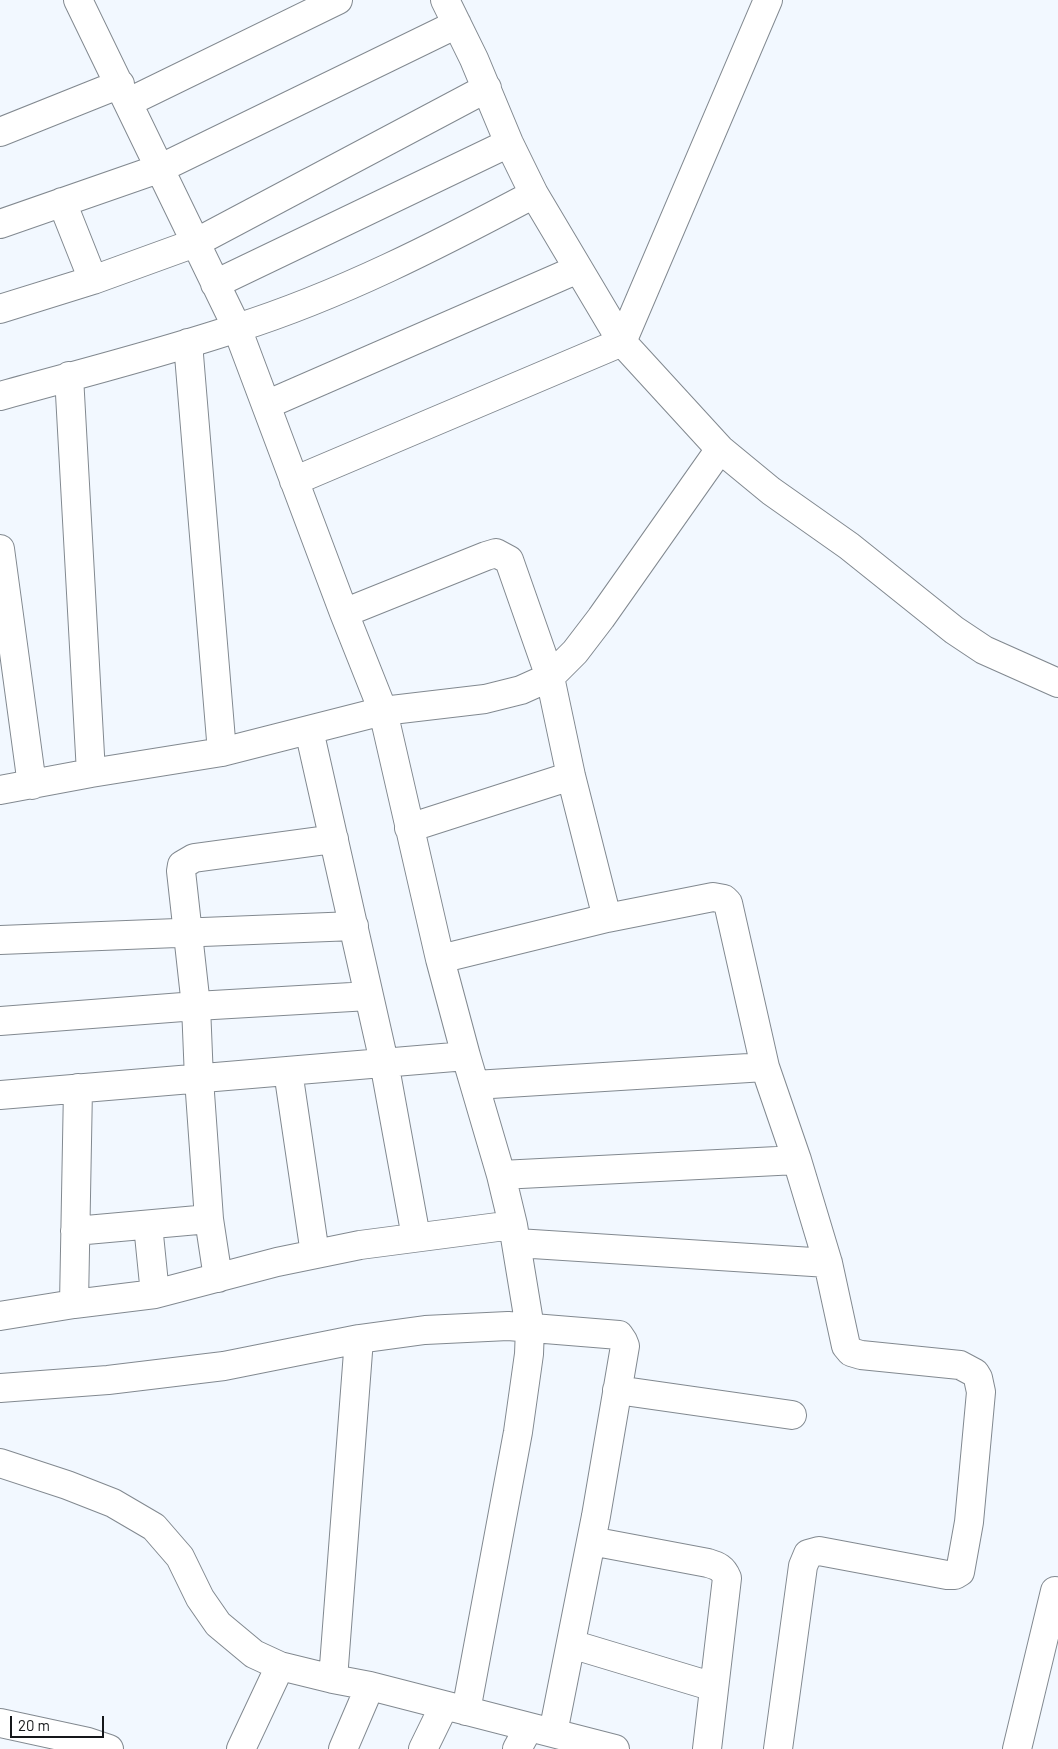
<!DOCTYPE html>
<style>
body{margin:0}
#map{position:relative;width:1058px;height:1749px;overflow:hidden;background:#f2f8ff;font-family:Barlow,sans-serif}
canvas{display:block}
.scale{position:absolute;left:10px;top:1716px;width:94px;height:22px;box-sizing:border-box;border:2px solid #15171a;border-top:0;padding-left:6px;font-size:15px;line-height:18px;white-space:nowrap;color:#15171a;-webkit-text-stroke:4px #fff;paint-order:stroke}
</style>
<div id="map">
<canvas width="1058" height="1749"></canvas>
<div class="scale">20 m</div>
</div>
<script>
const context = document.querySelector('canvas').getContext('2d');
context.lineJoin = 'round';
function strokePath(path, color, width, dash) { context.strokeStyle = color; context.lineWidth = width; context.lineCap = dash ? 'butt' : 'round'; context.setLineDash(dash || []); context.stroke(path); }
const street = new Path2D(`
 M78,0L237,328L344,613L383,711L440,959L466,1056L501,1175L513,1225L530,1328L529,1354L518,1432L466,1711
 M445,0L474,59L509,143L534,194L622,342L720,449L771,491L849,546L954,630L984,650L1058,683
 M129,102L338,0
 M0,132L120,84
 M62,202L93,280
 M0,224L161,168L457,24
 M215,284L509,143
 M0,309L93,280L195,243L487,88
 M188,343L222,752
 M69,376L91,773
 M0,396C79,374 159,354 237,328C341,295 438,245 534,194
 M266,405L578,269
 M294,481L622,342L768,0
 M0,549L32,785
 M344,613L486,556L496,553L509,560L550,677L571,776L607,918
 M309,730L384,1062L416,1237
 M0,790L91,773L222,752L383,711L485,699L521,690L550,677L575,652L601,618L720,449
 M409,828L571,776
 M0,940L354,926
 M440,959L607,918L713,897L724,899L728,903L765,1067L797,1160L828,1263L846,1346L851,1352L861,1355L960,1365L975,1373L978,1378L981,1392L969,1522L960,1572L955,1575H947L819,1551L808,1554L803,1566L778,1749
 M0,1021L196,1006L369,996
 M288,1071L315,1254
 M475,1085L765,1067
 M78,1088L74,1304L155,1294L277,1262L360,1245L513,1225
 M0,1095L466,1056
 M501,1175L797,1160
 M209,1219L218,1278
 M148,1225L155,1294
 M75,1231L209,1219L199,1079L196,1006L181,871L182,865L194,858L334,839
 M517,1243L828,1263
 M0,1316L74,1304
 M0,1388L108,1380L224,1366L359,1339L425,1330L508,1326L619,1335L623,1341L625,1346L596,1516L553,1733
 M617,1390L792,1415
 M0,1463L67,1485L113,1503L154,1527L180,1557L200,1598L218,1624L254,1654L280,1666L333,1679L370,1686L615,1749
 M591,1541L708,1563C718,1566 723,1568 727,1578L707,1749
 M571,1644L714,1687
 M333,1679L359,1339
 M0,1723L88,1742L109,1749
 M241,1749L280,1666
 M343,1749L370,1686
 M423,1749L444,1706
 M517,1749L529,1727
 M1017,1749L1055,1591`);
strokePath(street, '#828990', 30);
strokePath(street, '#fff', 28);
</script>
